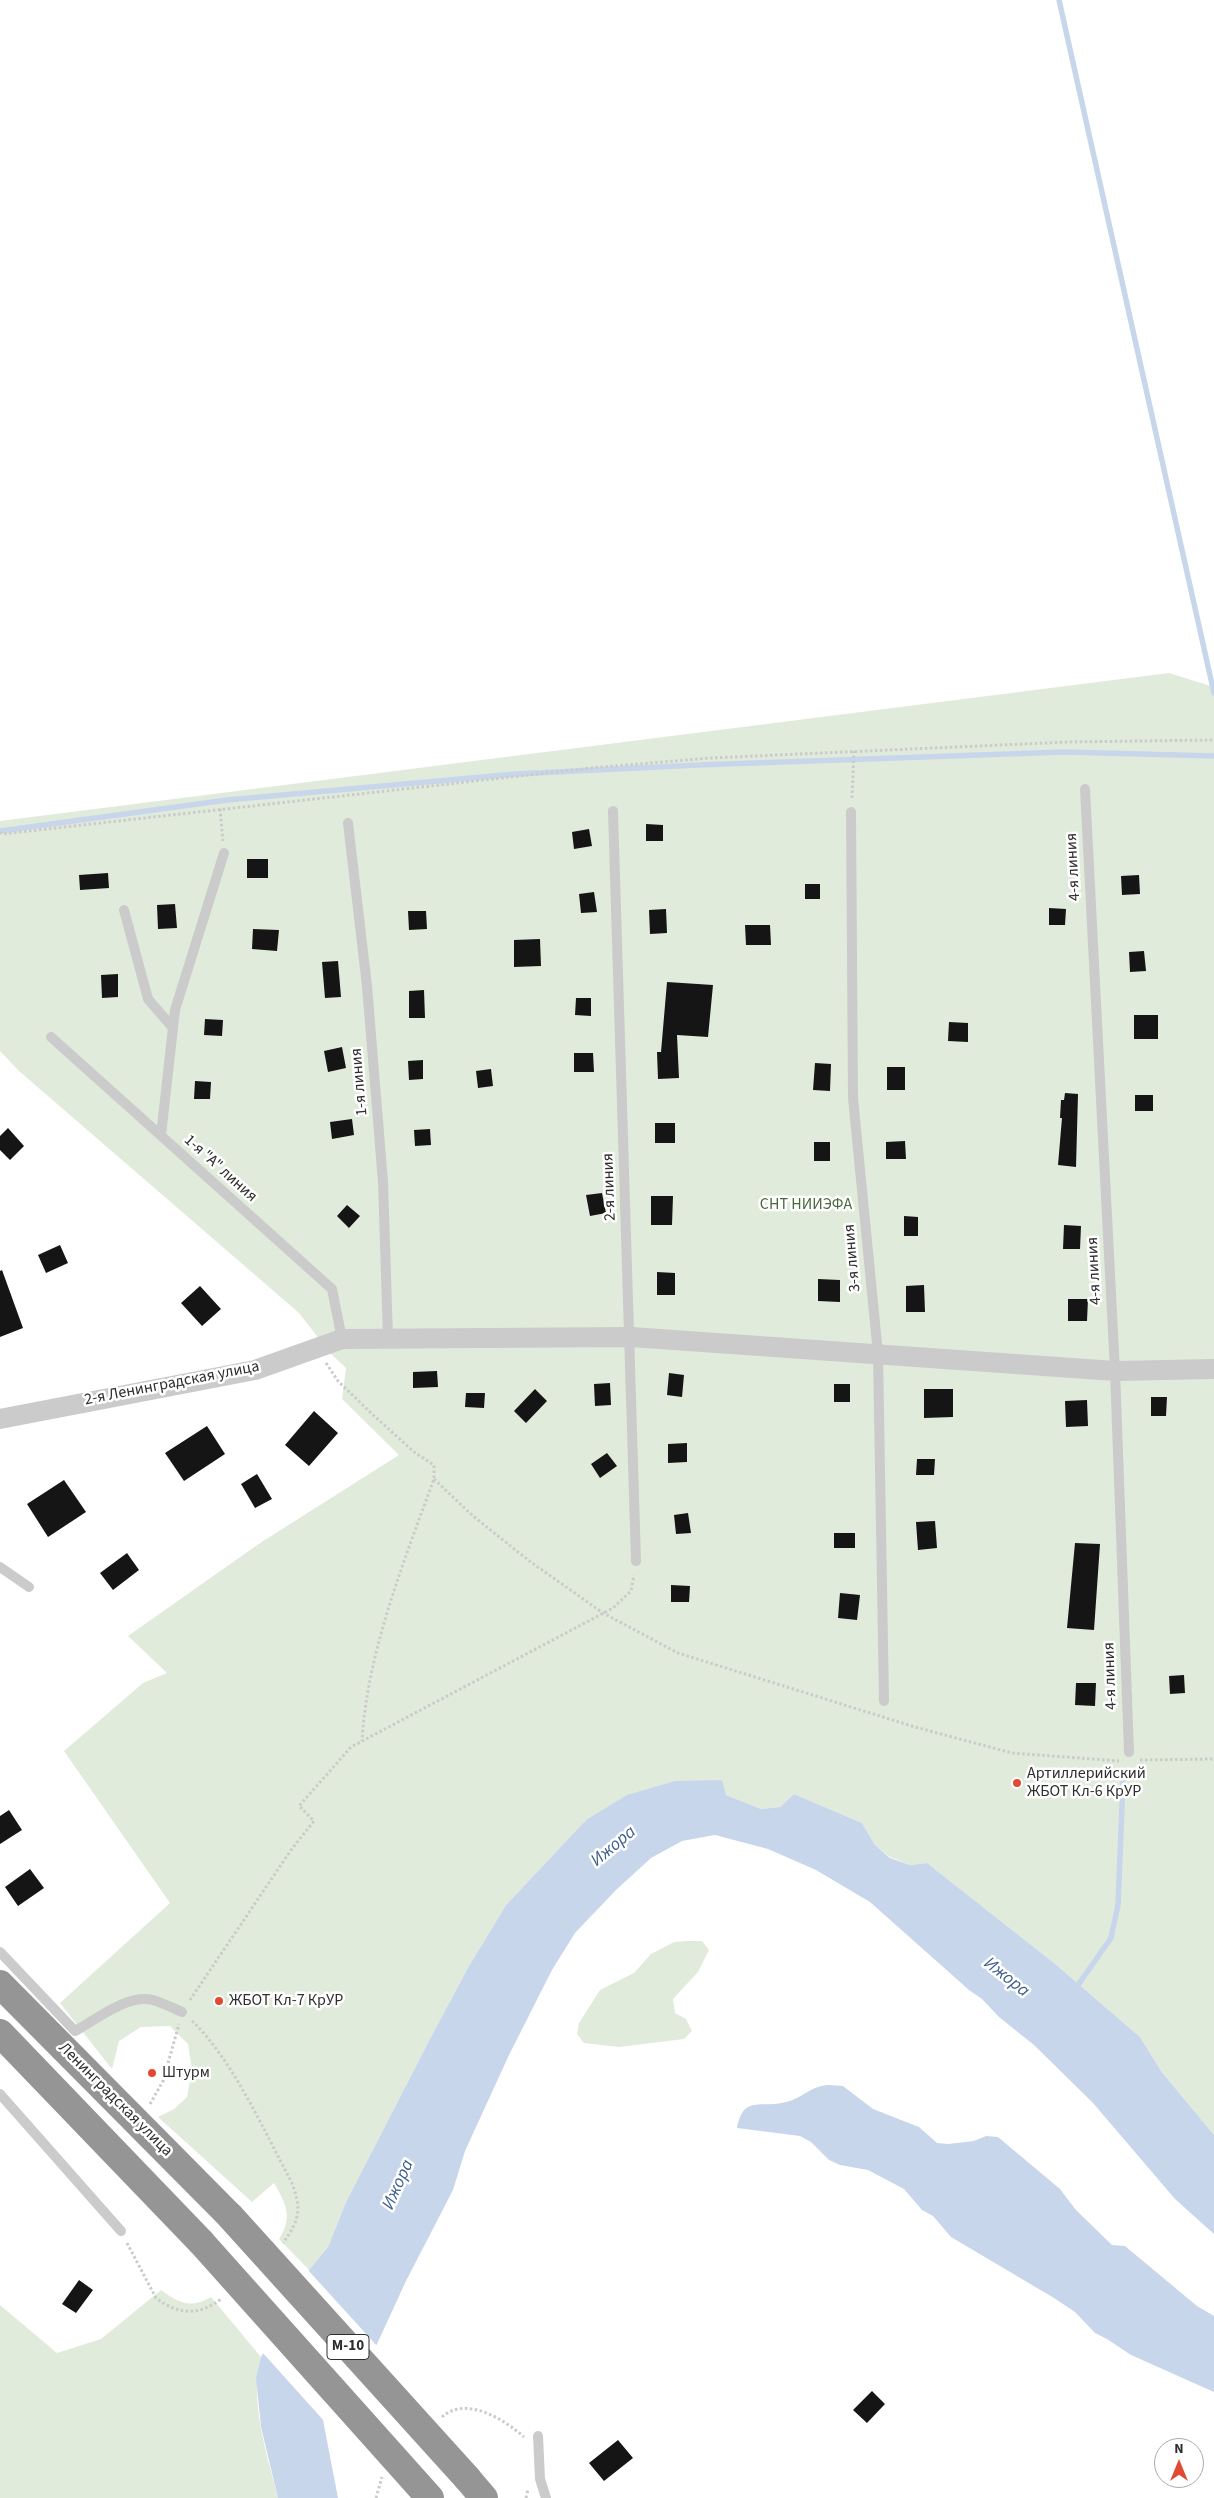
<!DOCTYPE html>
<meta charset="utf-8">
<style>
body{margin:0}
#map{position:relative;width:1214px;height:2498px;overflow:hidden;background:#fff;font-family:"Source Sans 3",sans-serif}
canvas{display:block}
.north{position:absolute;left:1154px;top:2438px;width:50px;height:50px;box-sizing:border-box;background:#fff;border:1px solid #ababab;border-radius:50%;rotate:0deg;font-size:14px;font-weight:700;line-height:20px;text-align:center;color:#2e2e2e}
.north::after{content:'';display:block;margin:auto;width:18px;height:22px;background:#e24933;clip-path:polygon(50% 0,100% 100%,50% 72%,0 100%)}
</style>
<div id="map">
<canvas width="1214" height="2498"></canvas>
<div class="north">N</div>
</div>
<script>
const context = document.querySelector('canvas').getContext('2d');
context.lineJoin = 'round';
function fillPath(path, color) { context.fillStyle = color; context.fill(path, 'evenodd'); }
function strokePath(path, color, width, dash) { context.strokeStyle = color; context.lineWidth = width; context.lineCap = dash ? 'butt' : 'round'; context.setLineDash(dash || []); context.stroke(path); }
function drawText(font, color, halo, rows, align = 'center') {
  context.font = font + ' "Source Sans 3",sans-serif'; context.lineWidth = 5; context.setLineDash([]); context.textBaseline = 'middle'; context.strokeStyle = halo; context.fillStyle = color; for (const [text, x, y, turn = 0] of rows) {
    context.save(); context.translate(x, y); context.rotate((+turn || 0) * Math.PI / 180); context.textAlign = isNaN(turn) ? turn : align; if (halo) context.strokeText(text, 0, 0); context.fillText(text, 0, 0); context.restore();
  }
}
fillPath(new Path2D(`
 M1169,673L1214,687V2135L1161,2071L1140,2037L1054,1963L927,1863L910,1865L890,1857L875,1845L862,1823L794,1794L780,1807L761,1809L726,1795L586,1820L506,1905L469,1966L432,2035L346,2202L328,2247L309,2270L279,2239C293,2217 286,2204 274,2183L252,2202L158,2117L174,2109L187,2097L192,2070L188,2044L170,2026L141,2027L119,2041L112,2069L60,2003L170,1903L64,1751L143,1683L167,1673L128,1636L260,1543L399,1455L342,1399L346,1368L331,1354L299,1313L19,1071L0,1051V821Z
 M687,1941H702L709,1950L698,1972L673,1999L675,2013L686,2019L692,2031L684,2039L619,2047L584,2043L577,2034L579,2023L600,1990L634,1973L651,1954L674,1942Z
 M161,2290C179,2303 190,2309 211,2297L261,2357C249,2403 267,2453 278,2498H0V2305L57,2353L101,2339Z`), '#e1ebdb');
fillPath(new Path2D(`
 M722,1780L726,1795L761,1809L780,1807L794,1794L862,1823L875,1845L890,1858L910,1865L927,1863L1054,1963L1140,2037L1161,2071L1214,2135V2234L1175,2199L1093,2103L1034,2045L999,2017L982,1999L969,1990L870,1902L816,1870L768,1849L715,1835L682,1841L651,1858L616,1890L575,1933L552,1970L509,2055L465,2151L453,2190L406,2281L377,2344L323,2420L338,2498H278L261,2427L256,2378L261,2357L309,2270L328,2247L346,2202L432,2035L469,1966L506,1905L586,1820L627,1795L675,1781Z
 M829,2085L843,2086L873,2109L919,2127L937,2143L948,2144L974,2141L986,2136L998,2137L1060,2189L1076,2210L1112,2245L1125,2246L1197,2306L1214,2316V2392L1131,2355L1107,2339L1095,2333L1075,2312L1054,2298L951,2237L933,2216L922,2210L904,2189L868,2170L840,2165L829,2160L811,2142L800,2136L737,2128C743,2094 762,2109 786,2102C803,2098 810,2086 829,2085Z`), '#c8d6eb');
fillPath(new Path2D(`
 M307,2269L378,2347L325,2422L262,2352Z`), '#fff');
strokePath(new Path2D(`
 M1059,0L1214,693
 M0,831L227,800L515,774L698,765L1064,752L1214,756
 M1078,1985L1111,1938L1118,1905L1123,1782`), '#c8d6eb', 5.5);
fillPath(new Path2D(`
 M646,824L663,825V841H646Z
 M589,829L592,846L574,849L572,832Z
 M247,859H268V878H247Z
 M108,873L109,888L80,890L79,875Z
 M1139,875L1140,894L1122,895L1121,876Z
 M805,884H820V899H805Z
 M594,892L597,912L581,913L579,894Z
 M175,904L177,928L158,929L157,905Z
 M1049,908L1066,909L1065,925H1049Z
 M666,909L667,933L650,934L649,910Z
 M408,911H426L427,929L409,930Z
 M745,925H770L771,945H746Z
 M253,929L279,930L277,951L252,949Z
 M540,939L541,966L514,967V940Z
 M1144,951L1146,971L1130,972L1129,952Z
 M338,961L341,997L325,998L322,962Z
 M118,974V997L102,998L101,975Z
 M667,982L713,985L708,1037L677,1035L679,1078L658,1079L657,1052H661Z
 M424,990L425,1018H409V991Z
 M576,998H591V1016L575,1015Z
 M1134,1015H1158V1039H1134Z
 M205,1019L223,1020L222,1036L204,1035Z
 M949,1022L968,1023V1042L948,1041Z
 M342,1047L346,1068L328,1072L324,1051Z
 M574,1053H593L594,1072H574Z
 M423,1060V1079L409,1080L408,1061Z
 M815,1063L831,1064L830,1091L813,1090Z
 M887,1067H905V1090H887Z
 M491,1069L493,1086L478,1088L476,1071Z
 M195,1081L211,1082L210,1099H194Z
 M1065,1093L1078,1094L1076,1167L1058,1165L1062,1118H1060L1061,1100H1064Z
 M1135,1095H1153V1111H1135Z
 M352,1119L354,1135L332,1139L330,1122Z
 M655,1123H675V1143H655Z
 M8,1128L24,1146L10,1160L0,1150V1136Z
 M430,1129L431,1145L415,1146L414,1130Z
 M905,1141L906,1159H886V1142Z
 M814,1142H830V1161H814Z
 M602,1193L606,1213L590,1216L586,1195Z
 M651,1196H673L672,1225H651Z
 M347,1205L360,1216L349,1228L337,1216Z
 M904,1216L918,1217V1236H904Z
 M1064,1225L1081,1226L1080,1249H1063Z
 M60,1245L68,1263L46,1273L38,1255Z
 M2,1270L23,1328L0,1337V1271Z
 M657,1272L675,1273V1295H657Z
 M818,1279L840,1280V1302L818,1301Z
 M924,1285L925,1312H906V1286Z
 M200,1286L221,1309L202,1326L181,1303Z
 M1068,1299H1088L1087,1321H1068Z
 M437,1371L438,1387L413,1388V1372Z
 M669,1373L684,1375L682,1397L667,1395Z
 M610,1383L611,1405L595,1406L594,1384Z
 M834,1384H850V1402H834Z
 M535,1389L547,1401L526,1423L514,1411Z
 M924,1389H953V1417L924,1418Z
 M466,1393H485L484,1408L465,1407Z
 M1151,1397H1167L1166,1416H1151Z
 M1087,1400L1088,1426L1066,1427L1065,1401Z
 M314,1411L338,1433L309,1466L285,1445Z
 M207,1426L225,1454L184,1481L165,1453Z
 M687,1443V1462L668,1463V1444Z
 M607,1453L617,1466L600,1478L591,1464Z
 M917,1459H935L934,1475H916Z
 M257,1474L272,1499L255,1508L241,1484Z
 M64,1480L86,1512L48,1537L27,1504Z
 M688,1513L691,1533L676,1534L674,1515Z
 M935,1521L937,1548L918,1550L916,1522Z
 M834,1533H855V1548H834Z
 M1075,1543L1100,1544L1094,1630L1067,1628Z
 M127,1553L139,1570L113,1590L100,1573Z
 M671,1585L690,1586L689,1602H671Z
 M840,1593L860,1595L857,1620L838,1618Z
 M1184,1675L1185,1693L1170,1694L1169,1676Z
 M1076,1683H1096L1095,1706L1075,1705Z
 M9,1810L22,1830L0,1844V1816Z
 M30,1869L44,1888L18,1906L5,1887Z
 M79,2280L93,2290L76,2313L62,2304Z
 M872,2391L885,2404L867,2423L853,2410Z
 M618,2440L633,2458L604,2481L589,2463Z`), '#151515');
strokePath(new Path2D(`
 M852,798L854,751
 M220,809L223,841
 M0,832L2,834L591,768L710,758L1068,742L1214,740
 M326,1363L338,1381L371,1413L414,1452L434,1465V1479C404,1561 367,1653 362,1741
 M434,1479L473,1516L528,1560L603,1613L678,1653L915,1727L1012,1753L1119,1761
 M1140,1760L1214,1759
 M190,2000L291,1850L314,1821L299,1806L351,1747L613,1608L631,1591L634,1575
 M192,2021C233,2060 264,2131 291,2181C302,2208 300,2220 283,2243
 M150,2104L163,2081L179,2024
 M127,2243L156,2298C178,2315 199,2316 221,2299
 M442,2417C466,2395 505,2420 524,2437
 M376,2498L382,2477
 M526,2498L528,2489`), '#cbcbcb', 3, [2.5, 2.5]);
strokePath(new Path2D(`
 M1085,789L1115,1371L1129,1752
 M613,811L636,1561
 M851,812L853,1098L878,1354L884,1701
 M348,823L367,986L383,1182L388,1338
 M124,910L148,999L173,1028
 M51,1037L332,1289L342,1339
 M161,1135L175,1010L224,853
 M0,1567L29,1587
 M0,1952L75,2031C97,2019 127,1994 153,2000C163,2003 173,2008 182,2012
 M0,2094L121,2231
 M538,2436L540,2479L546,2498`), '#cbcbcb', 10);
strokePath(new Path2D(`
 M0,1419L255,1370L342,1339L631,1337L1115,1371L1214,1369`), '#cbcbcb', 20);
strokePath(new Path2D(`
 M0,1984L230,2216
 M0,2033L201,2242
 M467,2478L484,2498`), '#959595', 28);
strokePath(new Path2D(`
 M230,2216L467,2478
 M201,2242L430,2498`), '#959595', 28);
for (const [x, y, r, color] of [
 [1017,1783,5,"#e24933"],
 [219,2001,5,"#e24933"],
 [152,2073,5,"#e24933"]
]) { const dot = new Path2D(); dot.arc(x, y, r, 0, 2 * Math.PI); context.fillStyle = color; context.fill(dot); strokePath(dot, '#fff', 2); }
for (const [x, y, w] of [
 [348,2347,42]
]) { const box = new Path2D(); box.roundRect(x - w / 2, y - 12.5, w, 25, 4); context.fillStyle = '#fff'; context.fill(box); strokePath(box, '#2e2e2e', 1); }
drawText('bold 15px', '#2e2e2e', null, [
 ["М-10",348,2347]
]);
drawText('16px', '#2e2e2e', '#fff', [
 ["4-я линия",1074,867,-93],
 ["1-я линия",360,1082,-95],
 ["1-я \"А\" линия",220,1169,42],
 ["2-я линия",610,1187,-92],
 ["3-я линия",853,1258,-95],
 ["4-я линия",1095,1271,-93],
 ["2-я Ленинградская улица",172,1384,-11],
 ["4-я линия",1111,1676,-92],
 ["Ленинградская улица",115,2100,45]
]);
drawText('16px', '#48693c', '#fff', [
 ["СНТ НИИЭФА",806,1205]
]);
drawText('16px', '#2e2e2e', '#fff', [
 ["Артиллерийский",1027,1774],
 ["ЖБОТ Кл-6 КрУР",1027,1792],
 ["ЖБОТ Кл-7 КрУР",229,2001],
 ["Штурм",162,2073]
], 'left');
drawText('italic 18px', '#3d5e8e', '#fff', [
 ["Ижора",614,1847,-40],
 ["Ижора",1006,1978,38],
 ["Ижора",399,2185,-66]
]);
</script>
